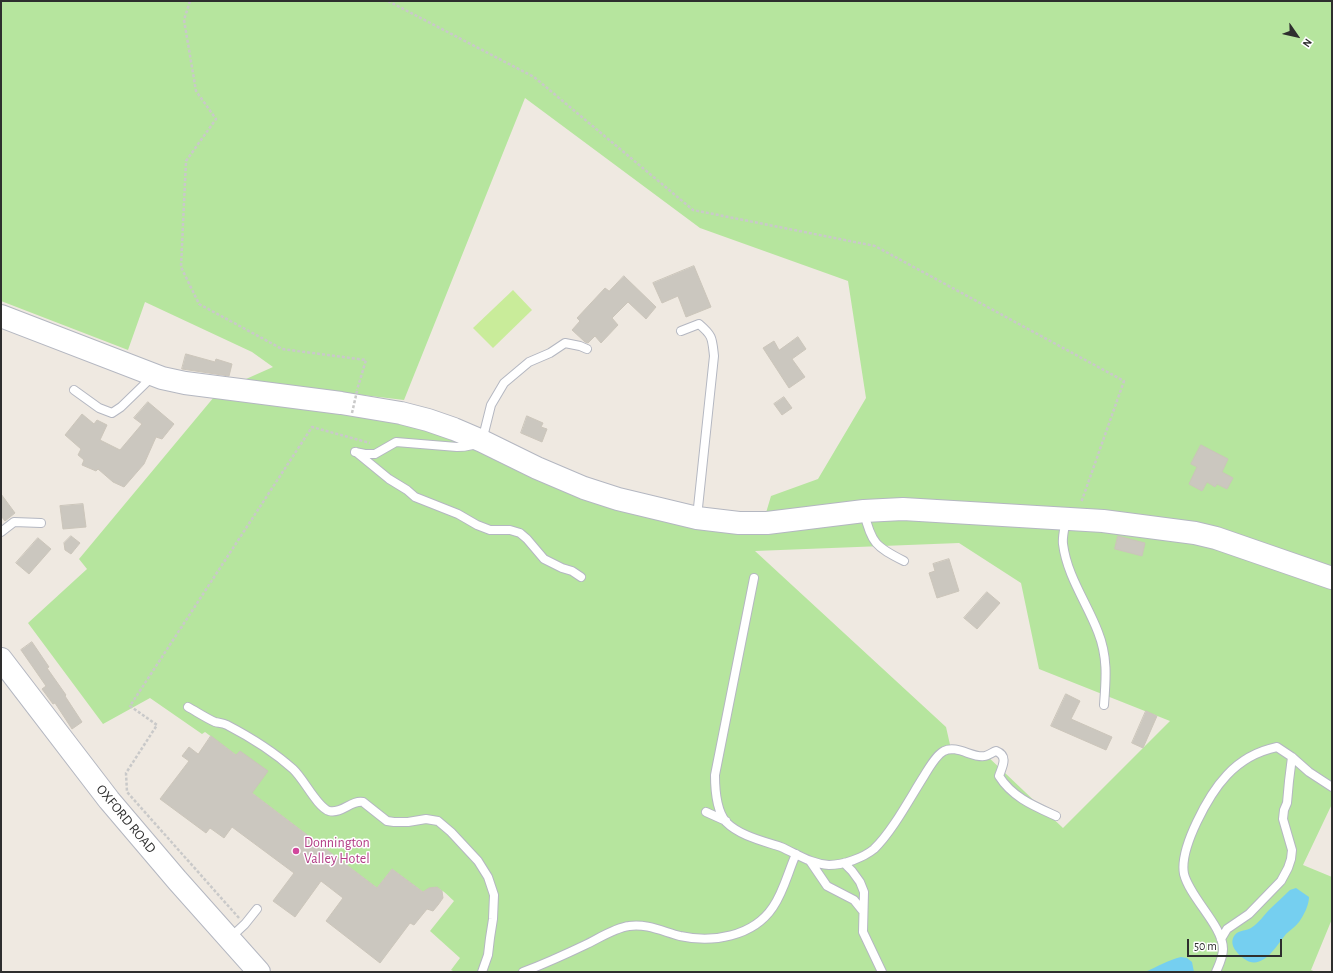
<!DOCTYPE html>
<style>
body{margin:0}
#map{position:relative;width:1333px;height:973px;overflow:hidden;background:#efe9e1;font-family:"Alegreya Sans",sans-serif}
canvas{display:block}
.frame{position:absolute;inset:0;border:2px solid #2e2e2e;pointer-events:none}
.north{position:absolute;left:1277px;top:16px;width:40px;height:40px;-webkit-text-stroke:3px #fff;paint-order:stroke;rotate:124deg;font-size:11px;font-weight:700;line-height:16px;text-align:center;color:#2e2e2e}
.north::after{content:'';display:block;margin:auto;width:14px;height:18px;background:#2e2e2e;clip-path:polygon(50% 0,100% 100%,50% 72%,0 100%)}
.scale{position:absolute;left:1187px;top:939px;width:95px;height:18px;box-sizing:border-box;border:2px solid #2e2e2e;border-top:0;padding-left:5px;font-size:12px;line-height:14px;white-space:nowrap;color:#2e2e2e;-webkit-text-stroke:3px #fff;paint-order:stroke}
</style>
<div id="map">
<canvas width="1333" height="973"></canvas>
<div class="frame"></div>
<div class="north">N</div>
<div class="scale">50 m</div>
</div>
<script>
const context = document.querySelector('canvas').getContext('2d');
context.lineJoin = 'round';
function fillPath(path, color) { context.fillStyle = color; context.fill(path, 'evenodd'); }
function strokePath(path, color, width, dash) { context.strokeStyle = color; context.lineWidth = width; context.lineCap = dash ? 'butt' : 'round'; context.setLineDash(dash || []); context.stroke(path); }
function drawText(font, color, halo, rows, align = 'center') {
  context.font = font + ' "Alegreya Sans",sans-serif'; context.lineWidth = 3; context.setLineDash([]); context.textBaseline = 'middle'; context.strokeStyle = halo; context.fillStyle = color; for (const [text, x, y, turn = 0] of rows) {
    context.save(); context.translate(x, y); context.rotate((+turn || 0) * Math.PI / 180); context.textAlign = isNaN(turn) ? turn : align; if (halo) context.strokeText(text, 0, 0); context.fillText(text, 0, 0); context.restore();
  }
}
fillPath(new Path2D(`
 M1,1H1332V804L1303,865L1332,877V919L1311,970L1316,972H455L451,970L460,958L430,931L454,901C443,891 437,882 423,892L392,869L377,888L252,793L240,752L236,755L205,732L202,734L150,698L103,724L28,623L87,569L79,559L219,391L273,367L252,352L145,302L128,350L1,301ZM525,98L700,228L848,281L866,398L818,479L771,496L763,523L537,468L401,413L337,392L404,400ZM959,543L1021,583L1039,669L1170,721L1063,828L985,754L951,749L946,727L755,551Z`), '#b6e59e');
fillPath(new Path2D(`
 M513,290L532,310L493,348L473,328Z`), '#c9ec9a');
fillPath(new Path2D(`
 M1296,888L1309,897C1309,905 1304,915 1299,922C1295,927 1290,930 1286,934C1276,946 1262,973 1243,958C1237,953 1230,946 1233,938C1237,929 1244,932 1251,928C1259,923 1264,915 1270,909C1277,902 1284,896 1290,890Z
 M1181,957L1187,958L1192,962L1194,972H1145C1157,967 1168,960 1181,957Z`), '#75cff0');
const building = new Path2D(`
 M694,266L711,307L686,317L678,296L662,303L653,283Z
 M624,276L656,307L646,319L628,302L612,318L618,325L601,343L595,336L588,343L585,342L572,330L580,321L577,318L605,288L609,291Z
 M798,337L806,349L792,359L805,377L789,388L763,348L774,341L779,350Z
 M186,354L215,362L216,359L232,364L229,376L182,369Z
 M784,397L792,408L782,415L774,404Z
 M148,402L174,424L162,439L156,437L144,464L124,487L113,482L98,469L96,471L82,465L84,460L78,455L81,449L65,435L82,414L94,424L97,420L107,425L100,440L120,450L142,424L134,418Z
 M527,416L543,423L541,427L547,429L542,442L521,433Z
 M1201,445L1228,459L1222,472L1233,478L1227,489L1217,484L1215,487L1207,482L1202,491L1189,484L1197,467L1191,464Z
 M1,494L15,513L5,521L1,516Z
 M83,504L86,527L63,529L60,506Z
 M71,536L80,543L71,554L65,550L64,543Z
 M1118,536L1145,543L1142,556L1115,549Z
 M38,538L51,549L29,574L16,563Z
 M949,559L959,591L937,598L929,573L935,571L933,564Z
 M987,592L1000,603L977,629L964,618Z
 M32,642L49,667L47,668L66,695L65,696L82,722L72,729L55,703L53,704L42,689L46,686L21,650Z
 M1066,694L1080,701L1071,719L1112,737L1106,750L1051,726Z
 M1146,711L1157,716L1143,748L1132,743Z
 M211,736L236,755L240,751L268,771L252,793L377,888L392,869L423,892L429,888L437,887L442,891L443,898L438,905L433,911L427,909L414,925L410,923L380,963L326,921L343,898L321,881L295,917L273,901L294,873L232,827L224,838L210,828L206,833L160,799L189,761L182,756L189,747L198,754Z`);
fillPath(building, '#cbc7bf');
strokePath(building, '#cbc5ba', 1);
const lane = new Path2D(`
 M681,331L699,324C713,336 712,338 714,356L697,517
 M74,390L99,408L112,413L121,407L153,376
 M355,452L365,454H375L396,442L457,447C467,447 474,446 482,441L491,405L504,383L529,362L550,353L565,343L580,346L587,349
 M356,452L389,479L407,490L415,497L458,514L477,525L490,530H510L520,533L527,539L544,559L562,568L572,571L581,577
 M864,512C871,543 876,547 904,561
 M1066,519C1065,527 1062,536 1063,544C1067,576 1087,603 1098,632C1108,657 1106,679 1104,705
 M1,532L14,522L41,523
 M754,578L715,775C715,790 716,810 726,822C740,836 763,841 781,847C797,854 811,864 829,865C843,865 863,858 874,849C892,832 910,798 924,776C929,768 936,755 944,751C956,744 974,759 985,756C989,755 993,752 996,751C1009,756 1002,767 999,776C1012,797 1034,806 1056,816
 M188,707C197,712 206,718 215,722C219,723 223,723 227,725C250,737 274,752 293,769C304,779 317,807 329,811C342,814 351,800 363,802L387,821L394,822H408L426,819L438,821L451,832L478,861L488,877L494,895L493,919L490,938L488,955L482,972
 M706,812L726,821
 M810,861L827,886L854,900L862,910
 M844,863L852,871L860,882L864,892L863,932L882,972
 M230,938L245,924L257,909
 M1221,939L1227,929L1249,914L1281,881L1288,868L1291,859L1292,850L1283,819L1284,810L1287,803L1289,781L1292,757
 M523,972C544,964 564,955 585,945C598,939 614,928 629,926C646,923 664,932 680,936C712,943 753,937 773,907C784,891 788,872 796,854
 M1216,972C1219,965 1223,957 1223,949C1223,926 1190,898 1184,874C1179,848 1209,794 1227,775C1240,761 1258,751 1277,747L1292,757L1309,772L1332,787`);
const secondary = new Path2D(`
 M1,316L162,378L185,383L341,403L401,413L428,420L454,429L482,441L537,468L584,488L618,499L697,518L739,523H767L864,511L903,509L1103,521L1195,533L1216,538L1332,578
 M1,659L109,800L177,880L259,972`);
strokePath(lane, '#b4b7c1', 10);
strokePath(secondary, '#b4b7c1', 24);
strokePath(new Path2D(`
 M190,1L184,20L196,91L216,119L186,161L181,267L199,304L282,349L366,360L357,390
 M388,1L534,77L693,210L875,246L1124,381L1081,503
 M239,918L127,792L126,773L157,725L130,706L312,427L370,443`), '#c9c9c9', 2.5, [3, 2]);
strokePath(lane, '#fff', 8);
strokePath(secondary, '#fff', 22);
strokePath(new Path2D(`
 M352,413L357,391`), '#c9c9c9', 2.5, [3, 2]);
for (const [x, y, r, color] of [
 [296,851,4,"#d1479c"]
]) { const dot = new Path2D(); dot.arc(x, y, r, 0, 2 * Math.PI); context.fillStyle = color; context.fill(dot); strokePath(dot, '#fff', 1.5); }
drawText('14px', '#2e2e2e', '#fff', [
 ["OXFORD ROAD",126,819,50]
]);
drawText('14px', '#b23c85', '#fff', [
 ["Donnington",304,843],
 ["Valley Hotel",304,859]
], 'left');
</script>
